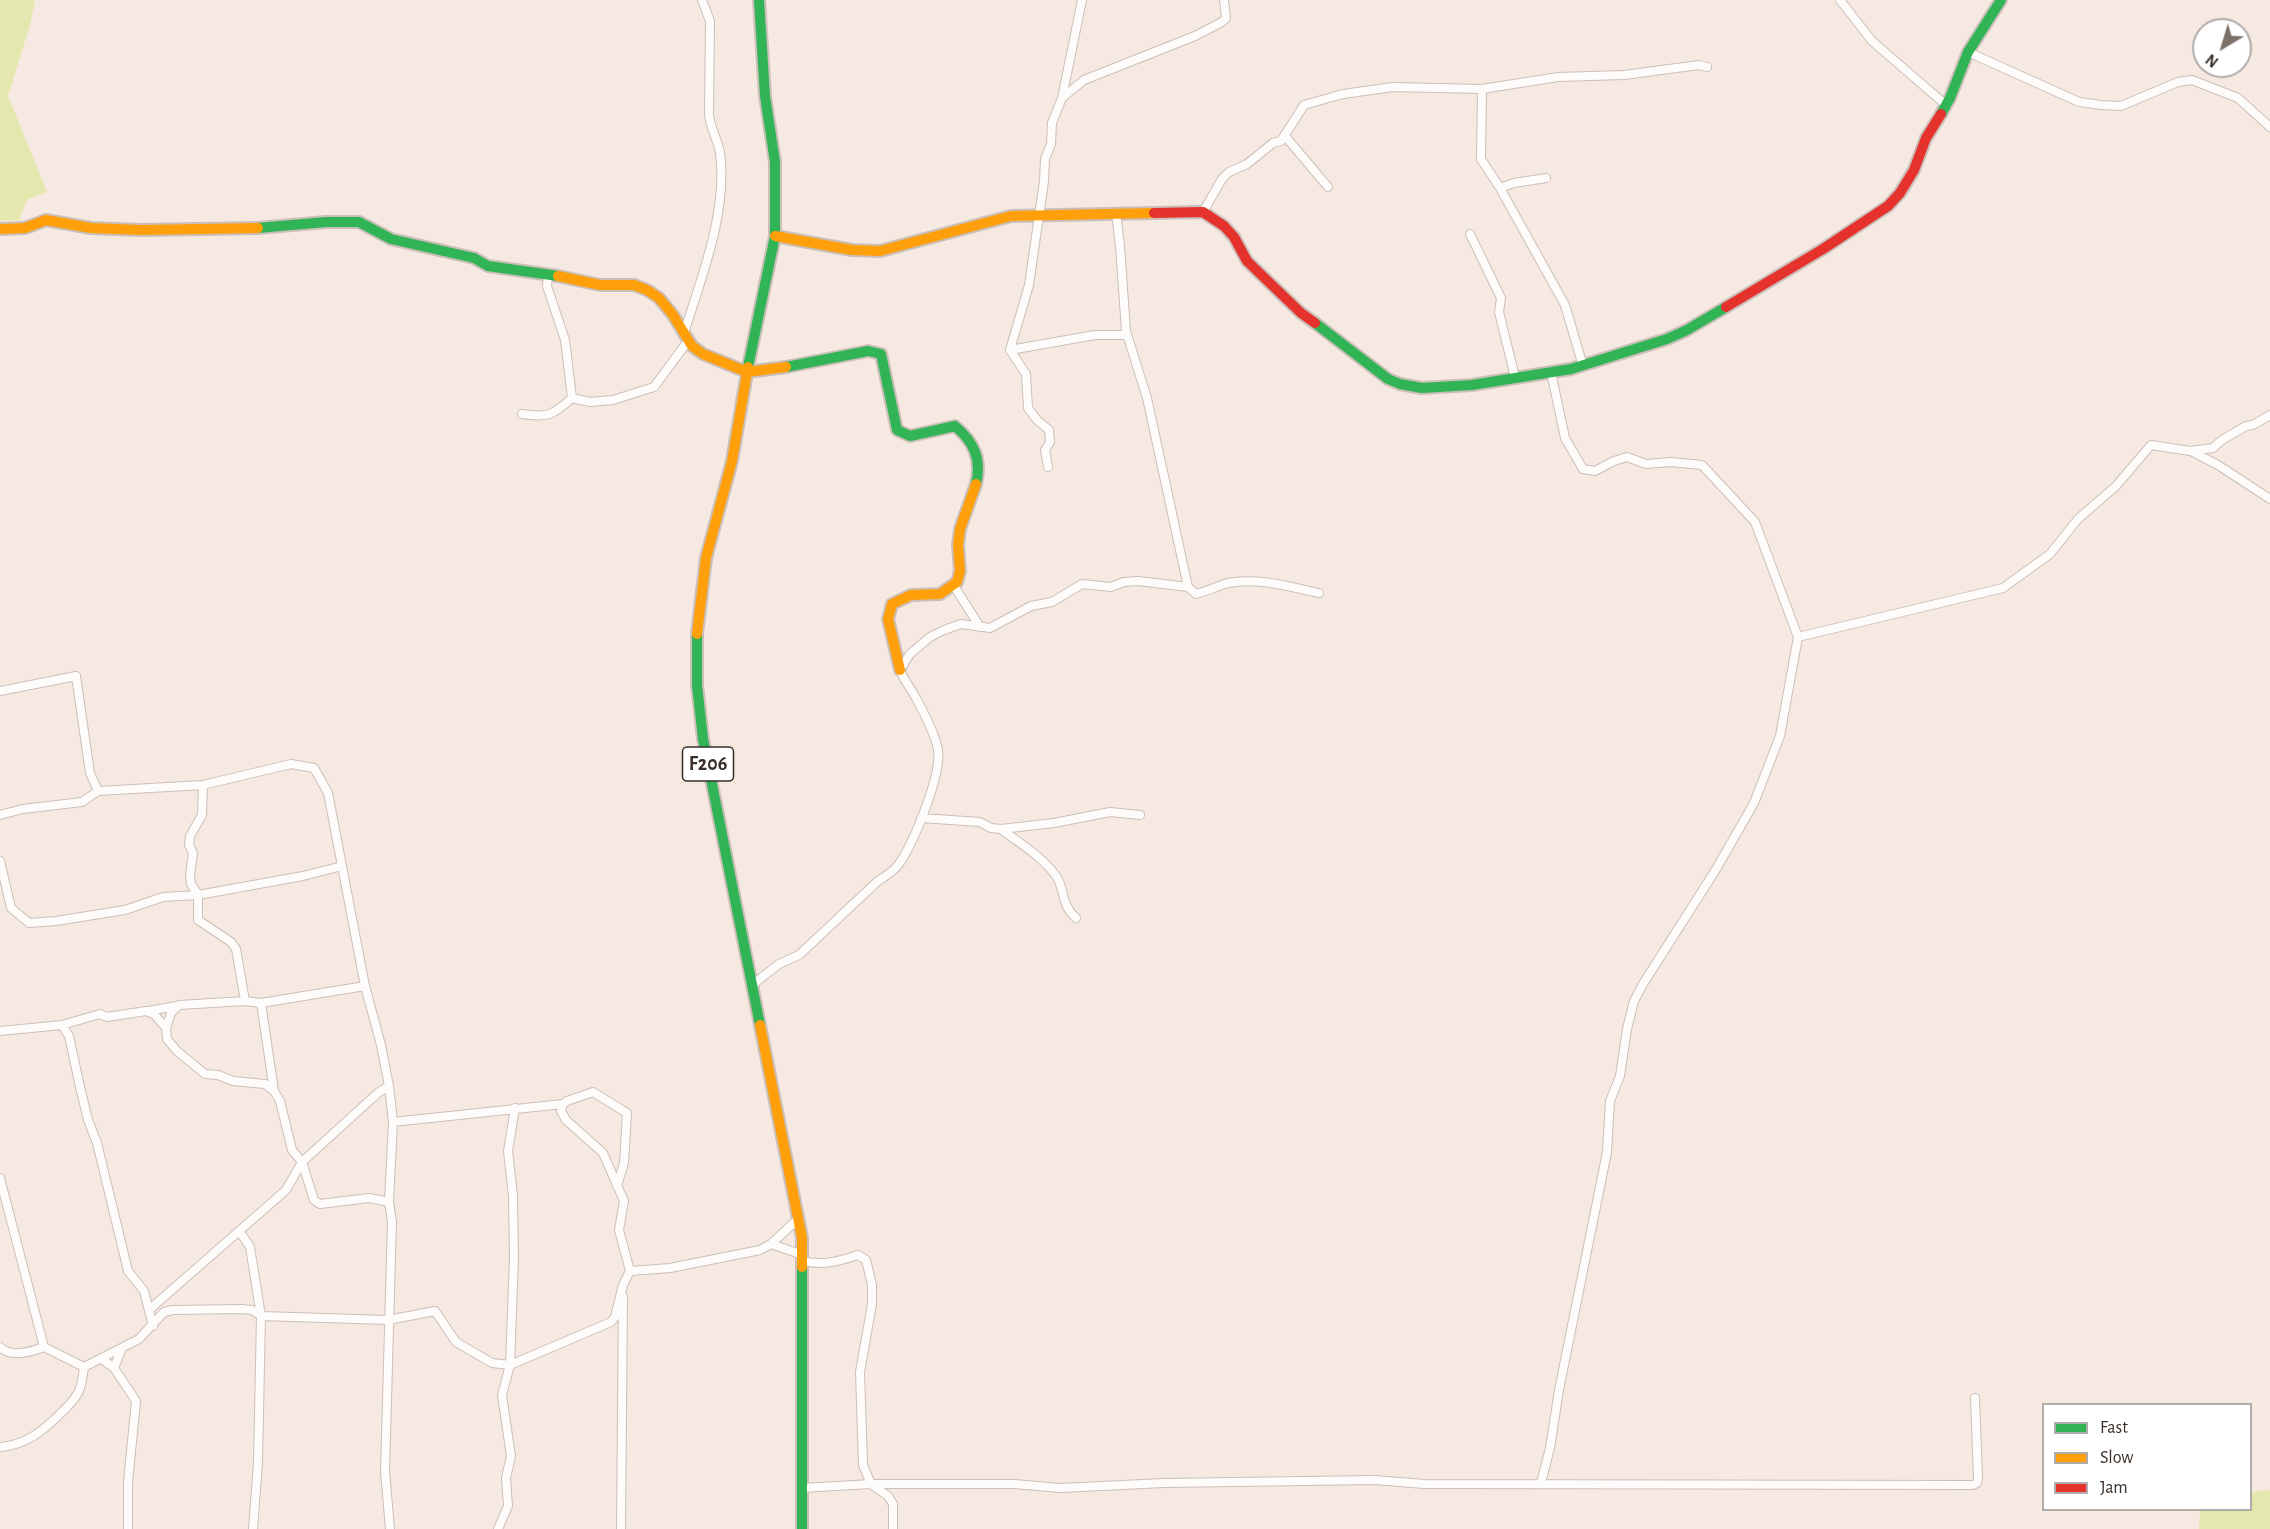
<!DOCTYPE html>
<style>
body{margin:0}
#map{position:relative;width:2270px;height:1529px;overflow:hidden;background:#f6e9e1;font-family:"Alegreya Sans",sans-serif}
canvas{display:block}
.legend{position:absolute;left:2042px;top:1403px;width:210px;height:108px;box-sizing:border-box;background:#fff;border:2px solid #b0aca9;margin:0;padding:8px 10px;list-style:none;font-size:18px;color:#3a2f28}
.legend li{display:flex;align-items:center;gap:12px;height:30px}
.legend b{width:30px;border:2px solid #b0aca9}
.north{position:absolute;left:2192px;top:18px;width:60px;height:60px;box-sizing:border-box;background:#fff;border:2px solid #b0aca9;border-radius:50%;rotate:218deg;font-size:16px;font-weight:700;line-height:24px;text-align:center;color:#3a2f28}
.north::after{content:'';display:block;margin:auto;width:21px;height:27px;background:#7c7069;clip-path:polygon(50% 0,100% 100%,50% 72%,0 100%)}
</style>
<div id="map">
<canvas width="2270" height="1529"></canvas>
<ul class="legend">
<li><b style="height:8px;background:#30b455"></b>Fast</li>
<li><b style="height:8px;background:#ff9f0a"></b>Slow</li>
<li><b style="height:8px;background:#e5322d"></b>Jam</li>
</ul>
<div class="north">N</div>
</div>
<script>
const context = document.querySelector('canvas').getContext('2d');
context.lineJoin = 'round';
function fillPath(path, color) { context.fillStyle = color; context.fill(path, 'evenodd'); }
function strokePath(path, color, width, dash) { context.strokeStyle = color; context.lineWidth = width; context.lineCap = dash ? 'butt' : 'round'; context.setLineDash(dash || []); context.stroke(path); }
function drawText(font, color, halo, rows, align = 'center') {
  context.font = font + ' "Alegreya Sans",sans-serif'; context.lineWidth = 5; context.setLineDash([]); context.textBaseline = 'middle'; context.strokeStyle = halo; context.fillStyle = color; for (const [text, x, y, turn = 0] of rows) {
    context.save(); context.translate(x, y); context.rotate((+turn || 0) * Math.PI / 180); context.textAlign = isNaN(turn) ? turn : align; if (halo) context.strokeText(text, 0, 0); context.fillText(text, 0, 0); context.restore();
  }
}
fillPath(new Path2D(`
 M0,0H35L30,25L8,96L47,192L27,200L19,220L0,221Z
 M2270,1490V1529H2199L2200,1510H2250L2251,1492Z`), '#e5e8ae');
const street = new Path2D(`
 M1840,0L1872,41L1946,105
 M1968,52L2079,102L2101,105L2121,106L2178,82L2192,80L2238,98L2270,127
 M1482,89L1481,159L1500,188L1565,305L1583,366
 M1062,98L1082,0
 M1285,136L1328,187
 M1500,188L1514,183L1546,178
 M1203,212L1222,179L1229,172L1247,164L1273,143L1281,141L1304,105L1343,94L1393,87L1482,89L1558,77L1624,75L1699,65L1707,67
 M1116,213L1120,246L1126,331L1147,398L1188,587L1196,594C1207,591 1218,586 1228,583C1257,577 1291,587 1319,593
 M1470,234L1501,298L1499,312L1515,377
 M548,274L547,286L565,340L572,398
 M684,333C701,279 728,211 720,153C718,140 710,128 709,114L710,21L702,0
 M1127,335H1095L1010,350L1029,285L1044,181L1045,159L1051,144L1052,123L1062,98L1084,80L1195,36L1222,22L1226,18L1224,0
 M1010,350L1026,374L1028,408L1037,420L1049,430L1050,442L1045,450L1048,467
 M572,398L590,402L613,400L654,387L688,341
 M522,414C548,418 553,415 572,398
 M2191,451L2218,465L2270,499
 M954,586L980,627
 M1798,637L2003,588L2050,554L2078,519L2116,486L2151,445L2190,451L2213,448L2222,440L2246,426L2253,425L2270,415
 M0,691L76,676L90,773L98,791L203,785L291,764L314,768L328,793L365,986L381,1045L389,1086L393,1122L389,1202
 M203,785L202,815L190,836L189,845L193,853L190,875L191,884L198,895V920L231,942L236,949L245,1001L179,1005L171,1013L166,1028L167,1039L177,1051L205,1074L218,1075L233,1081L265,1084L274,1091L280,1101L292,1150L302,1162L314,1200L320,1204L369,1198L389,1202L392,1222L385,1471L390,1529
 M0,815L23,809L82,802L98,791
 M921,818L980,822L991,828L1001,829L1054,823L1110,812L1140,815
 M1001,829C1019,843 1043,857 1056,876C1066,891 1060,904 1076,918
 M0,861L11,908L29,923L56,921L125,910L163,897L198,895L303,876L342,866
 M752,985L779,964L799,955L878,881C886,876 894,871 899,864C914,842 942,774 938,750C936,736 923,711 916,698C911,688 904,681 900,670L910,654L930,637L944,630L961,624L990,628L1031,606L1052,602L1082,584L1111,587L1124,582L1138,581L1188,587
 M245,1001L261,1003L365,986
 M261,1003L274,1091
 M148,1011L177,1006
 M62,1025L69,1036L80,1087L88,1120L97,1143L128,1271L144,1291L153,1326
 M0,1031L62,1025L100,1014L107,1017L146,1011L154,1014L166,1028
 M393,1122L563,1104L567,1101L593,1092L627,1113L624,1163L617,1186
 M0,1178L44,1347
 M240,1232L250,1247L261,1316L258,1462L253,1529
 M771,1244L803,1255
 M803,1261C822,1266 840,1261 858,1255L866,1260L872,1285V1304L860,1372L863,1465L871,1484L888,1496L893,1504V1529
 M630,1271L670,1268L760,1250L771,1244L799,1218
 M150,1309L286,1190L302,1162L379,1092L389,1086
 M0,1347C11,1358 31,1352 44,1347L84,1367L139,1339L164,1312L173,1310L241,1309L252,1310L261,1316L388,1320L435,1311L456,1342L492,1363L510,1365L611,1322L615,1317L623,1285L630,1271L619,1230L624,1201L603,1153L566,1120L561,1111L563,1104
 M102,1359L114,1368L136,1401L128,1482V1529
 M114,1368L122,1348
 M0,1447C26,1445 43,1431 61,1413C68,1406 75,1400 79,1391C82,1384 83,1375 84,1367
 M1541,1483L1550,1448L1559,1390L1607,1152L1610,1101L1620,1076L1627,1029L1634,1001L1643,984L1715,871L1754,803L1780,736L1798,637L1755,522L1702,465L1671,462L1646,464L1627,457L1614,461L1595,471L1583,469L1565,438L1551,372
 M801,1488L871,1484H1014L1060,1488L1164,1483L1375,1480L1424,1484L1973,1485L1977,1483L1978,1478L1975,1398
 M498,1529L508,1506L506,1478L511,1456L502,1395L510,1365L514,1257L513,1196L508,1151L515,1108
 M621,1529L623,1297`);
const fast = new Path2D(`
 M1941,114L1950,98L1968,52L2001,0
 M258,228L326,222H359L391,239L474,258L488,266L558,276
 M1315,323L1388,379L1400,384L1422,388L1472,385L1571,369L1667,339L1687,330L1726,307
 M748,367L775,236V162L765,96L759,0
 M786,367L868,351L881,354L897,430L910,436L955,426C974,442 982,459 976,484
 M697,634V685L703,739L760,1025
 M802,1267V1529`);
const slow = new Path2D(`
 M0,229L25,228L46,220L91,228L141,230L258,228
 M775,236L852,250L880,251L1011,216L1154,213
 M558,276L600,285H634L647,290L659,298L673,315L692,346L703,354L747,372L786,367
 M697,634L706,558L732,461L748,367
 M900,670L888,619L892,604L911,595L940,594L957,582L960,571L958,545L960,529L976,484
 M760,1025L802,1238V1267`);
const jam = new Path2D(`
 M1154,213L1203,212L1224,226L1234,237L1247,261L1301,313L1315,323
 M1726,307L1823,249L1888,206L1900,193L1914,170L1926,138L1941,114`);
strokePath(street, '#cbbfb9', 10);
strokePath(fast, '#cbbfb9', 14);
strokePath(slow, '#cbbfb9', 14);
strokePath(jam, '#cbbfb9', 14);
strokePath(street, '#fefcfa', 8);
strokePath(fast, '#30b455', 10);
strokePath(slow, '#ff9f0a', 10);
strokePath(jam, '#e5322d', 10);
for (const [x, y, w] of [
 [708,764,51]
]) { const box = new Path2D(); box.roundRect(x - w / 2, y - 17, w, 34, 4.5); context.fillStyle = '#fff'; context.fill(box); strokePath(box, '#3a2f28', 1.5); }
drawText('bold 20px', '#3a2f28', null, [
 ["F206",708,764]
]);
</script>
